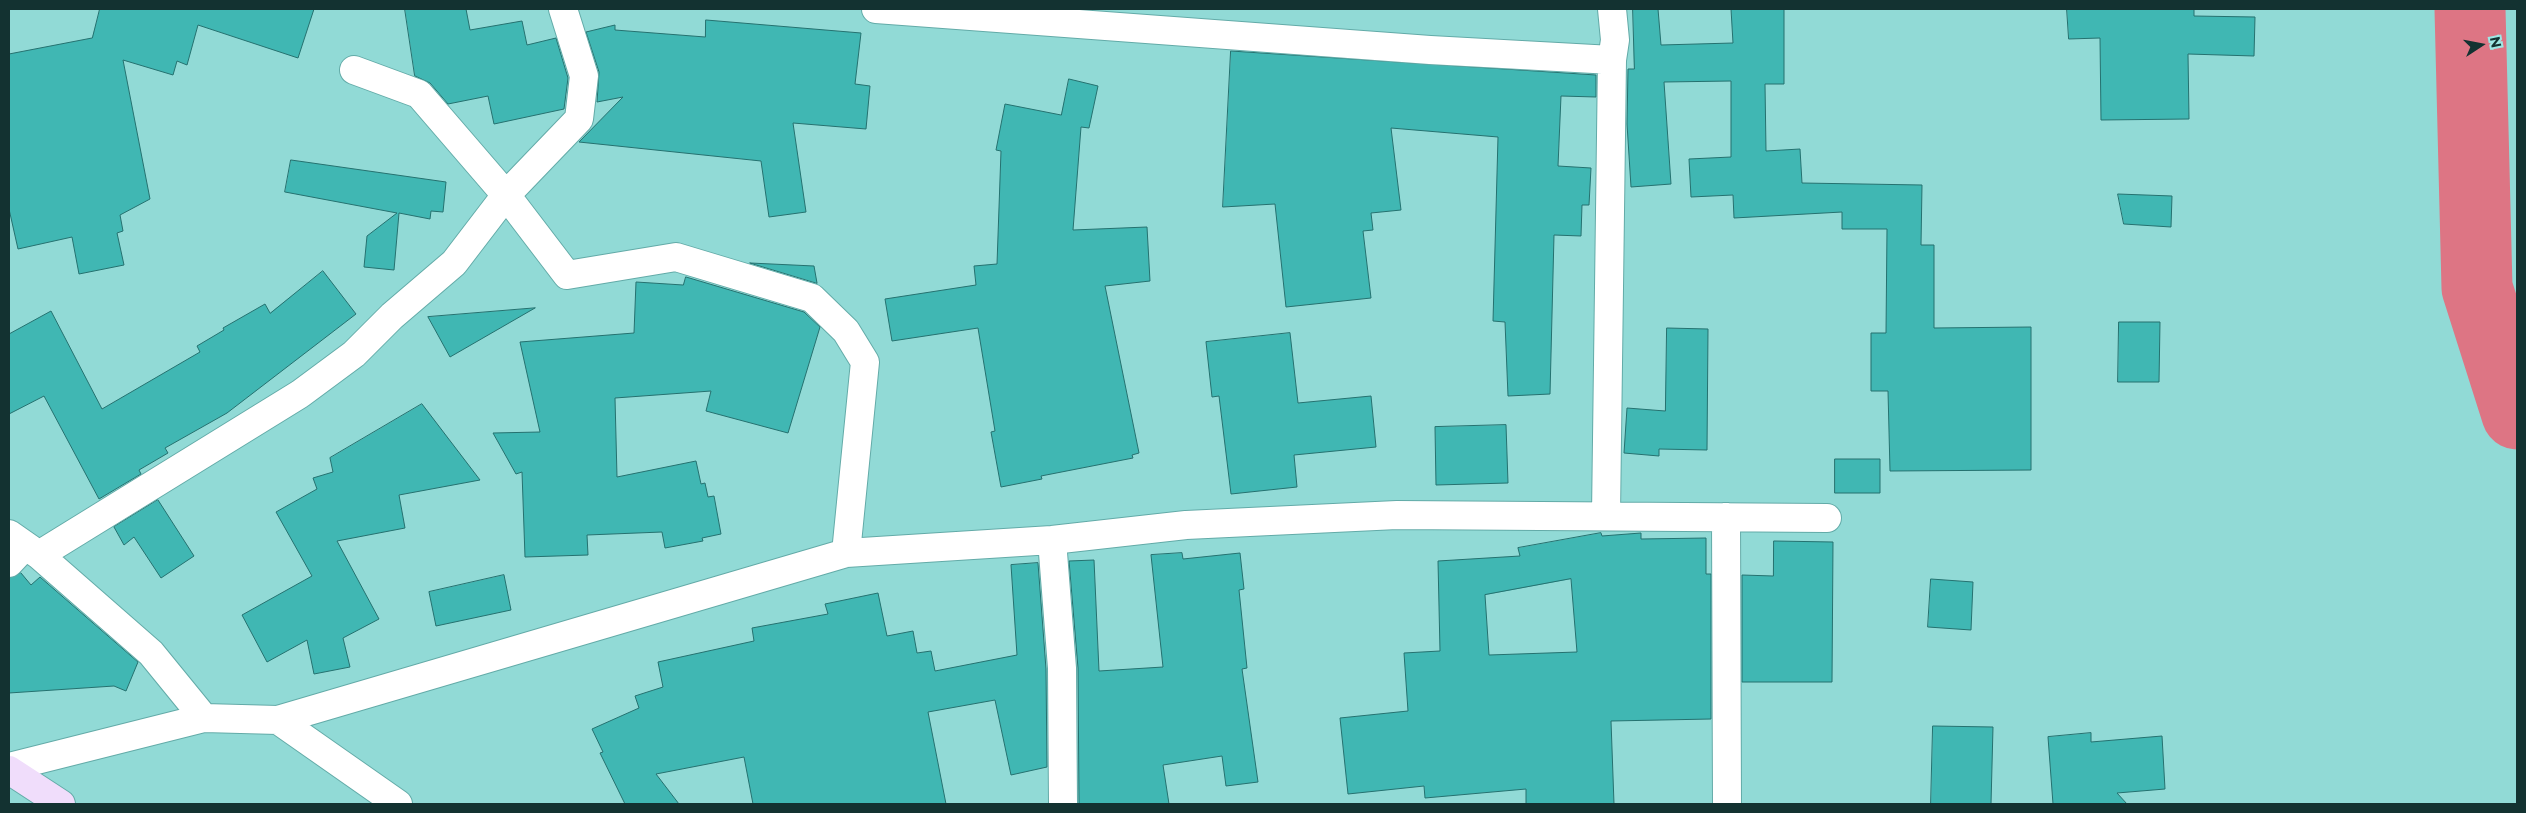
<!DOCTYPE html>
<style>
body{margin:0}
#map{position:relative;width:2526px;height:813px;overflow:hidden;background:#91dad6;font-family:Montserrat,sans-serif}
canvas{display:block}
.frame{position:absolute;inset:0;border:10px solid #133231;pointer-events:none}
.north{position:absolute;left:2456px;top:20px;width:50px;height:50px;-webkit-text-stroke:4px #9ee7e4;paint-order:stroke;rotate:79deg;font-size:14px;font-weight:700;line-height:20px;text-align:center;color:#133231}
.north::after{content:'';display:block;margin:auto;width:18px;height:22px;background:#133231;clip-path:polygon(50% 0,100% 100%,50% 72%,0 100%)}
</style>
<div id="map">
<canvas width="2526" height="813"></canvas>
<div class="frame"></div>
<div class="north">N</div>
</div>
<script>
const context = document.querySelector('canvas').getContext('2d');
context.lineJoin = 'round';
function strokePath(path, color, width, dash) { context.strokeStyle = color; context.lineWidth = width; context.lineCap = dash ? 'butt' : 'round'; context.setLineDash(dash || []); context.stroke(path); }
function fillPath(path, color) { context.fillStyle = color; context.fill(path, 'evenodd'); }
strokePath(new Path2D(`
 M2470,9L2477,288L2517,414`), '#dd7584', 71);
const building = new Path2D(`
 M100,9H314L298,58L198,25L187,65L177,61L173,75L123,60L150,199L120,215L123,231L117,233L124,265L79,274L72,237L18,249L9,209V54L92,38Z
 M405,9H466L470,30L522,21L527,45L556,38L568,78L564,109L494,124L488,96L448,104L430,83L415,76Z
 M1633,9H1658L1661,45L1733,43L1731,9H1784V84H1765L1766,151L1800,149L1802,183L1922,185L1921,245H1934V328L2031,327V470L1890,471L1888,391H1871V333H1886L1887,229H1842V212L1734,218L1733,195L1691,197L1689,159L1731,157V81L1664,82L1671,184L1631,187L1627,124L1628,69H1634Z
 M2067,9H2194V16L2255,17L2254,56L2188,54L2189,119L2101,120L2100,38L2069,39Z
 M706,20L861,33L855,84L870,86L866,129L793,123L806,212L769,217L761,161L579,142L623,97L597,102L599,72L586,32L615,25V30L705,37Z
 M1231,51L1596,75V97L1561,96L1558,166L1591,168L1589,205H1582L1581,236L1554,235L1550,394L1508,396L1505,322L1493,321L1498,137L1391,128L1401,210L1371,213L1373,230L1363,231L1371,298L1286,307L1275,204L1223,207Z
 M1069,79L1098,86L1089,128L1081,127L1073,230L1147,227L1150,281L1105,286L1139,453L1132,455L1133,458L1041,476L1042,479L1001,487L991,432L995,431L978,328L892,341L885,299L976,285L974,266L997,264L1001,151L996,150L1005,104L1061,115Z
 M291,160L446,182L443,212L431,211L430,219L399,213L394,270L364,267L367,236L397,213L285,192Z
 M2118,194L2172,196L2171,227L2124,224Z
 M750,263L814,266L817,283Z
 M323,271L356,314L227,413L165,448L168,453L139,470L141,474L99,499L44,396L9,414V334L51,311L102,409L200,352L197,346L224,330L223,328L265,304L270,313Z
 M686,277L804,312L820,327L788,433L706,411L711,391L615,398L617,477L696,461L701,484L705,483L708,497L714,496L721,534L702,538L703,541L665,548L662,532L587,535L588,555L525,557L522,472L516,474L493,433L540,432L520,342L634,333L636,282L683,285Z
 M535,308L450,357L428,317Z
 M2119,322H2160L2159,382H2118Z
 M1667,328L1708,329L1707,450L1659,449V456L1624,453L1627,408L1665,411Z
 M1290,333L1298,403L1371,396L1376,447L1294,455L1297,487L1231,494L1219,396L1212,397L1206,342Z
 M422,404L480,480L399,495L405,528L337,541L379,619L343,638L350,667L314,674L307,640L267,662L242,615L312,576L276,512L317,489L313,478L333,472L330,458Z
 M1506,425L1508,483L1436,485L1435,427Z
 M1835,459H1880V493H1835Z
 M158,500L194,556L161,578L134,537L124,545L114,527Z
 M1601,533L1602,536L1641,533V539L1706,538V574H1711V719L1611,721L1614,804H1526V789L1425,798L1424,786L1348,794L1340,718L1408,711L1404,653L1440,651L1438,561L1520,556L1518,548ZM1571,579L1577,652L1489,655L1485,595Z
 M1774,541L1833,542L1832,682H1742V575L1773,576Z
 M1182,553L1183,559L1240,553L1244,589L1239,590L1247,668L1242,669L1258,782L1226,786L1222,756L1163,765L1169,804H1079L1078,668L1069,561L1094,560L1099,671L1163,667L1151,555Z
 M1038,563L1046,669L1047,767L1011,775L995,700L928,712L946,804H753L744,757L656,774L679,804H625L600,753L603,752L592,729L639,708L635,696L663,687L658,662L754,641L752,628L828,614L825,604L878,593L887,636L913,631L917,653L931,651L935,671L1017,655L1011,565Z
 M21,573L31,585L40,577L138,662L126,691L114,686L9,693V578Z
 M504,575L511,610L436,626L429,592Z
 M1931,579L1973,582L1971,630L1928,627Z
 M1933,726L1993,727L1991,804H1931Z
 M2091,733V742L2162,736L2165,789L2117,793L2127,804H2053L2048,737Z`);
fillPath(building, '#40b7b3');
strokePath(building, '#25716f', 1);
const street = new Path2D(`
 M876,9L1430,50L1612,60
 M354,70L419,94L506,195L567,275L676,257L812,298L846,331L865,362L846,553
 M1606,515L1612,60L1615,40L1612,9
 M1726,517L1727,804
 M9,534L39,555L151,653L204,718
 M1052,540L1062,668L1063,804
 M39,555L300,394L354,354L392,316L454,263L506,195L579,119L584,76L563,9
 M9,563L25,546
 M278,720L398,804
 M9,767L204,718L278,720L846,553L1052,540L1186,525L1397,515L1827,518`);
const secondary = new Path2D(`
 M9,770L61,804`);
strokePath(street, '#63aba8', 30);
strokePath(secondary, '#63aba8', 30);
strokePath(street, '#fff', 28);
strokePath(secondary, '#f0ddfb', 28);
</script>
